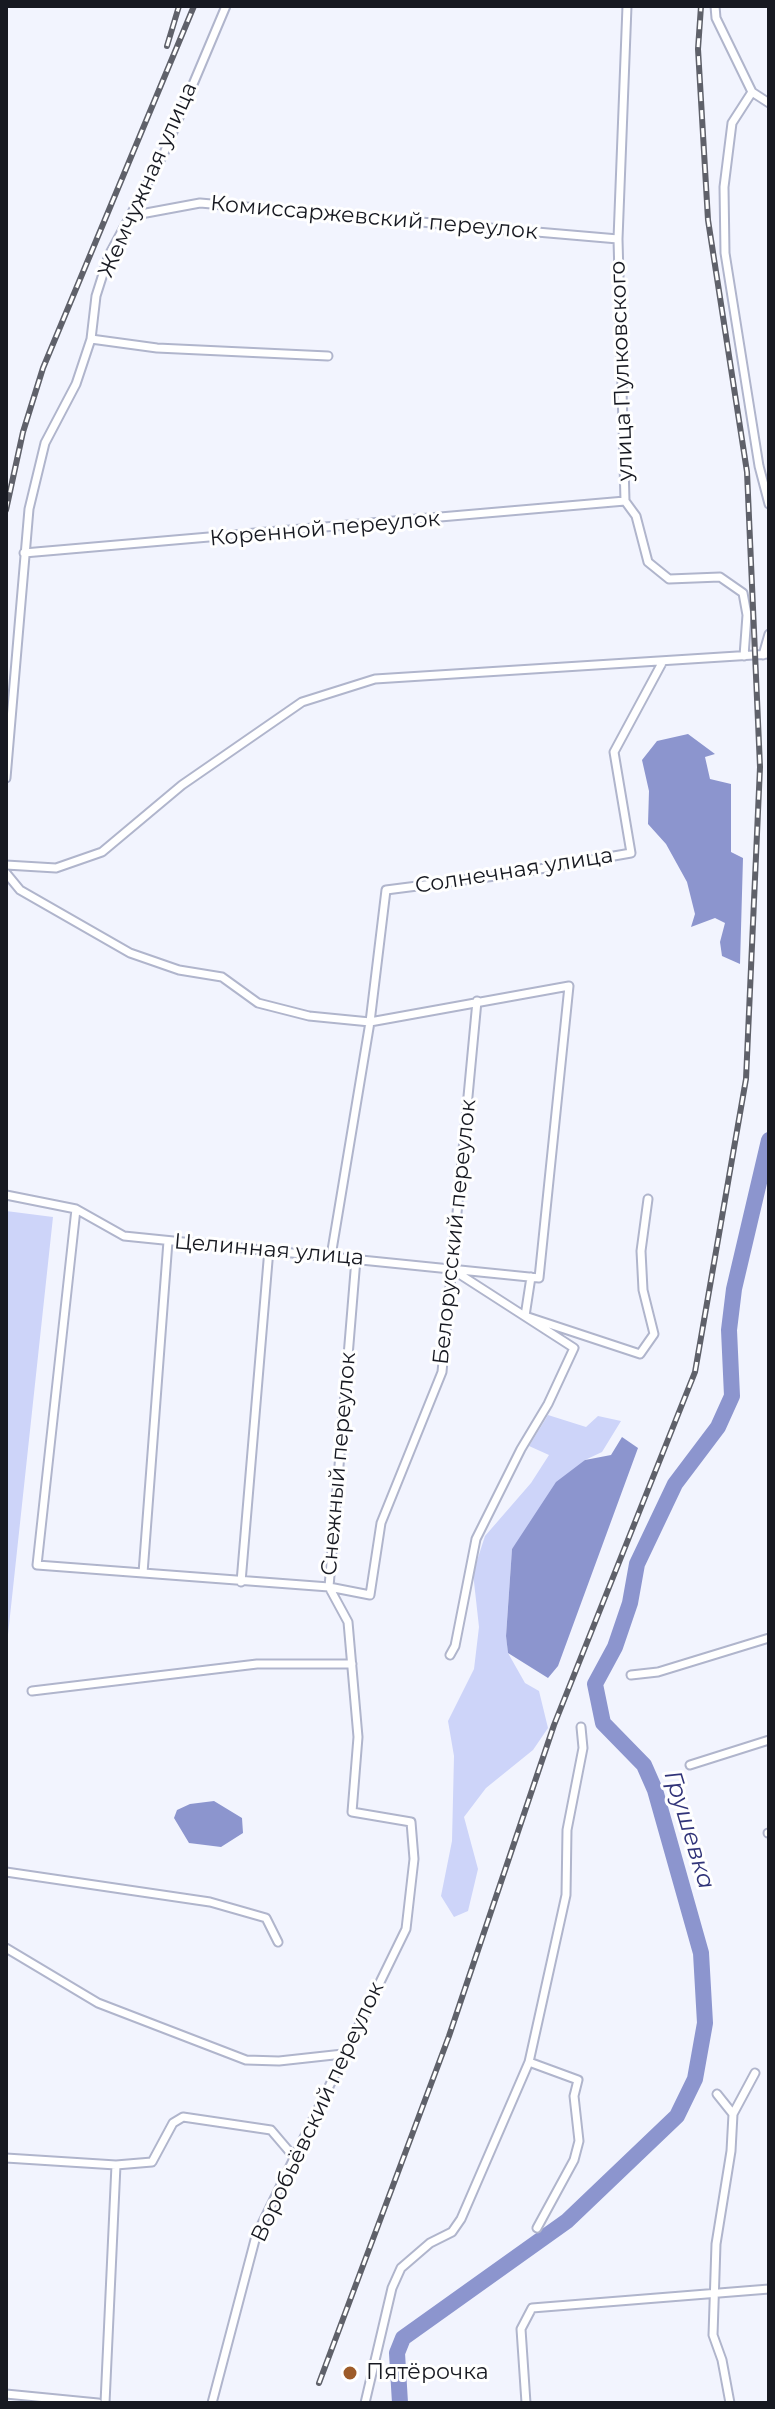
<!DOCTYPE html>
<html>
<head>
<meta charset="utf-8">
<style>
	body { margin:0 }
	#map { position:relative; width:775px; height:2409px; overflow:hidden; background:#f2f4fe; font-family:Montserrat,sans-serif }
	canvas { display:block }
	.frame { position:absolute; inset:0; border:8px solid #171921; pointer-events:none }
</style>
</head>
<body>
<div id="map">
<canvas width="775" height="2409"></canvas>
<div class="frame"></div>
</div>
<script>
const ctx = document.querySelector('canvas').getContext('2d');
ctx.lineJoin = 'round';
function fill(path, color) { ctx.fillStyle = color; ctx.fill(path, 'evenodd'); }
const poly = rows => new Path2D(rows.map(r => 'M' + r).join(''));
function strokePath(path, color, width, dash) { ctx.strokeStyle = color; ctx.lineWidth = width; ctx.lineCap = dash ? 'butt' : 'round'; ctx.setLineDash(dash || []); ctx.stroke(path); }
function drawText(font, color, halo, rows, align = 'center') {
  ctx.font = font + ' Montserrat,sans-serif'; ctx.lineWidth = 6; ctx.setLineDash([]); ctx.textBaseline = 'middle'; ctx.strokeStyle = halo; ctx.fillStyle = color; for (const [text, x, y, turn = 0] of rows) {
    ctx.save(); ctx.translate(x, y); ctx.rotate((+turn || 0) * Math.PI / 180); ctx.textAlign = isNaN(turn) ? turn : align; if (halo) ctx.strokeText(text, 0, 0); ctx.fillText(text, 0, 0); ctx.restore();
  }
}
const green = poly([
	[6,1211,53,1217,6,1653],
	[548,1415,586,1427,598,1416,621,1421,602,1452,585,1460,512,1549,506,1635,508,1653,525,1683,539,1691,548,1728,533,1750,486,1788,464,1817,478,1869,468,1911,454,1917,441,1896,452,1841,454,1756,448,1721,474,1669,479,1627,473,1573,485,1536,531,1483,549,1455,529,1446]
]);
const water = poly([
	[688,734,715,754,705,757,710,779,731,784,731,852,743,858,740,964,722,956,720,942,725,923,715,918,691,927,695,914,687,882,666,844,648,824,649,791,642,760,657,741],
	[622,1437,638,1448,558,1666,548,1678,508,1653,506,1636,512,1549,556,1482,585,1460,611,1455],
	[214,1801,242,1818,243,1833,221,1847,189,1843,174,1818,177,1810,190,1804]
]);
const river = poly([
	[400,2403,397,2353,403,2338,567,2221,677,2116,695,2079,705,2023,701,1953,655,1790,644,1765,603,1723,595,1684,615,1647,630,1603,637,1564,675,1484,718,1427,732,1396,729,1330,734,1289,769,1140]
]);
const street = poly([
	[627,6,618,239,625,501,636,516,648,562,669,579,720,577,743,593,747,615,744,656],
	[715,6,716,18,752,92,732,123,724,187,725,253,759,466,769,504],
	[752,92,769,103],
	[130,216,200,203,618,239],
	[91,339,157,348,328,356],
	[24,553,625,501],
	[763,655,769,634],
	[6,778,29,509,45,443,76,384,91,339,96,296,109,255,164,153,226,6],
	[6,865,56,868,102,852,182,785,302,702,375,679,769,654],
	[6,873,20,890,130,953,179,970,222,977,258,1003,309,1016,370,1022,569,986,539,1278,124,1236,76,1209,6,1195],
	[76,1209,37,1565,329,1587,370,1595,381,1523,442,1372,477,1001],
	[331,1256,370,1022,386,890,511,874,631,853,614,752,662,663],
	[531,1277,525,1316,640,1354,654,1334,643,1290,641,1251,648,1199],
	[143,1573,168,1241],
	[241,1582,269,1249],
	[450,1655,455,1646,476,1539,521,1449,548,1404,574,1348,453,1270],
	[631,1675,658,1672,769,1638],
	[32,1691,257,1664,352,1664],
	[690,1765,769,1740],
	[768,1833,769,1833],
	[6,1872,210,1902,266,1918,278,1942],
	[6,1948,98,2003,246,2060,279,2061,343,2054],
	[529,2062,578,2080,574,2096,579,2141,574,2160,537,2228],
	[717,2094,733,2114,731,2151,716,2244,713,2335,722,2360,730,2403],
	[733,2114,755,2073],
	[6,2158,116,2165,152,2162,173,2123,183,2117,271,2130,294,2157],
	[6,2394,98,2403],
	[105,2403,116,2165],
	[212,2403,256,2236,406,1929,414,1859,411,1822,352,1812,358,1737,348,1622,329,1587,356,1259],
	[365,2403,392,2288,401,2268,430,2243,452,2232,461,2219,529,2062,566,1895,567,1830,583,1748,581,1727],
	[526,2403,521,2329,532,2308,769,2289]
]);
const rail = poly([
	[167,46,179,6],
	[6,510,23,432,43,368,194,6],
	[319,2383,449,2036,554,1725,695,1372,746,1079,760,767,747,472,708,220,698,49,701,6]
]);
const markers = [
	[350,2373,8,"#9d5b29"]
];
const streetNames = [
	["Жемчужная улица",148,180,-66],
	["Комиссаржевский переулок",374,218,5],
	["улица Пулковского",622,371,-92],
	["Коренной переулок",325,529,-5],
	["Солнечная улица",514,871,-9],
	["Белорусский переулок",455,1232,-84],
	["Целинная улица",269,1250,5],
	["Снежный переулок",339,1464,-85],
	["Воробьёвский переулок",318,2112,-65]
];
const poiNames = [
	["Пятёрочка",366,2373]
];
const waterNames = [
	["Грушевка",689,1830,73]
];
fill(green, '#cdd4f9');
fill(water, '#8c95ce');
strokePath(river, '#8c95ce', 16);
strokePath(street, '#b0b5cc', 11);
strokePath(street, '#fff', 7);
strokePath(rail, '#5f616a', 6);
strokePath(rail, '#fff', 3, [9]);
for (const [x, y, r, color] of markers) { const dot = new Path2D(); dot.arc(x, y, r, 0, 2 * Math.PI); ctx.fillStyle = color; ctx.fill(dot); strokePath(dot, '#fff', 3); }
drawText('22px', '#171921', '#fff', streetNames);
drawText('22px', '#171921', '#fff', poiNames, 'left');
drawText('italic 24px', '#313479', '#fff', waterNames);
</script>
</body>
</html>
